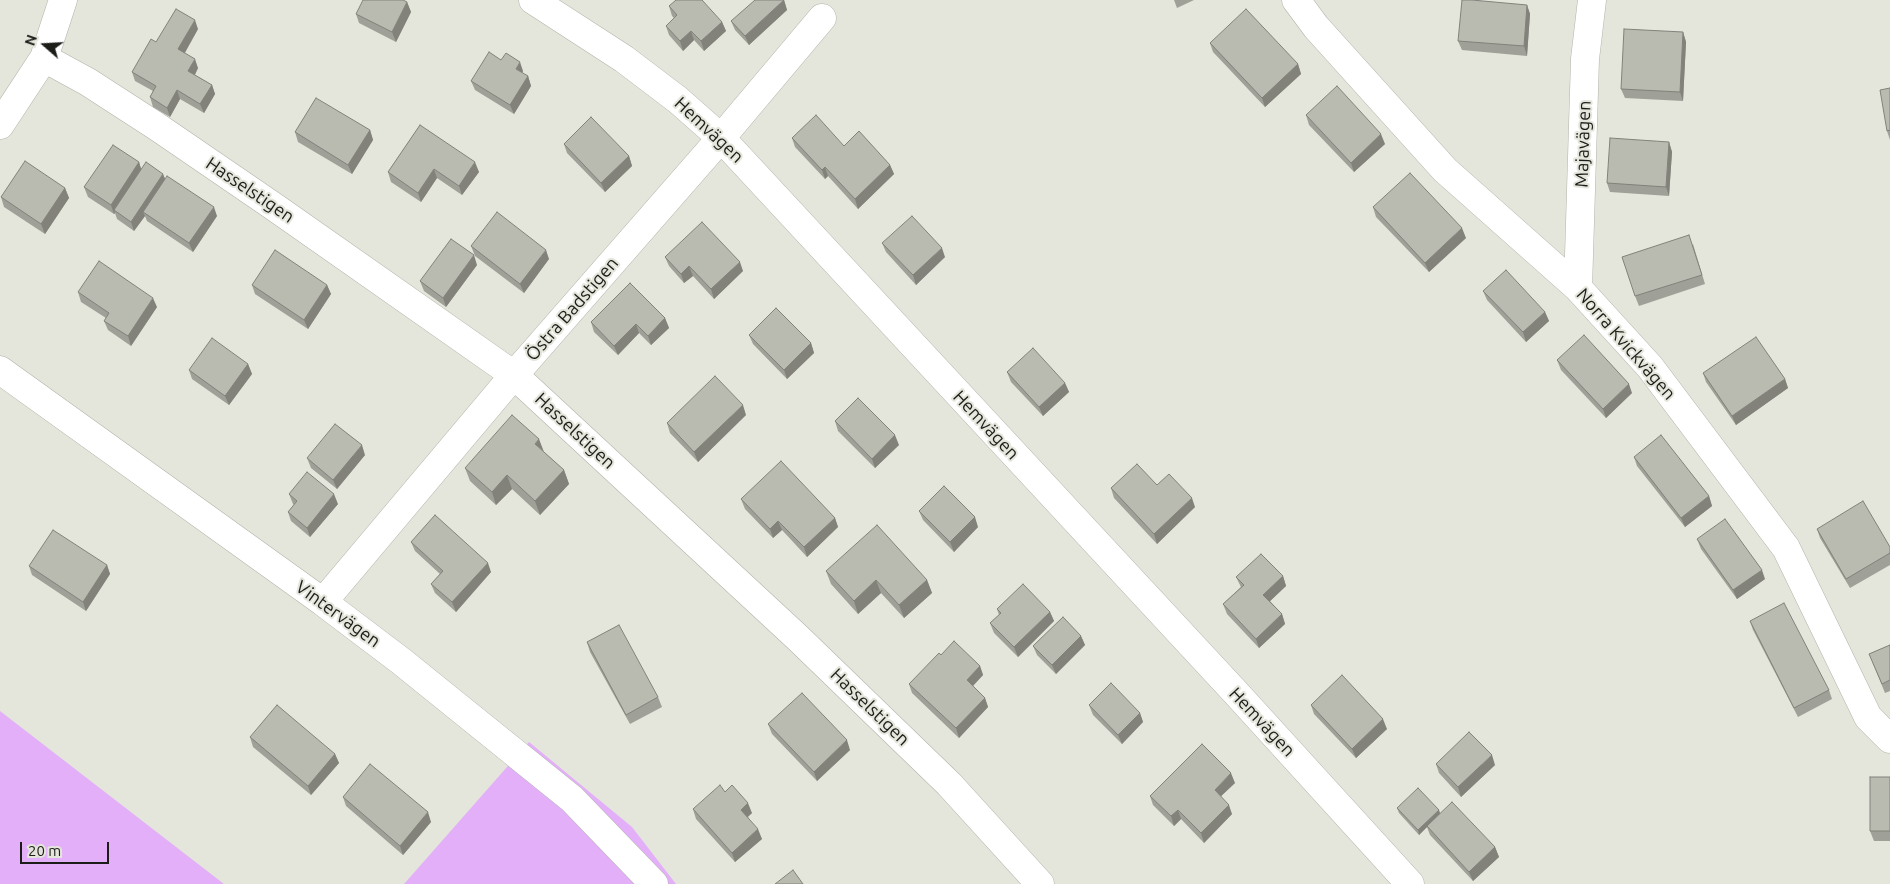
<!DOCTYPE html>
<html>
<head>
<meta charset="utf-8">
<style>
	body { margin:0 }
	#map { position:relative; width:1890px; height:884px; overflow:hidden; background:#e4e6db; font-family:Ubuntu,sans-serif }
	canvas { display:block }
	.north { position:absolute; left:20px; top:20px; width:50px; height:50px; -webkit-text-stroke:4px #e4e6db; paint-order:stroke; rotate:289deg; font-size:14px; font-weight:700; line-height:20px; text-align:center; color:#1c1d19 }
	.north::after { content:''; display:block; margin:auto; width:18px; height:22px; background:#1c1d19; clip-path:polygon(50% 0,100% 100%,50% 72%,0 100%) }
	.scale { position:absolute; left:20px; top:842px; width:89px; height:22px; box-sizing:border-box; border:2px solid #1c1d19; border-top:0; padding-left:6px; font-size:15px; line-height:18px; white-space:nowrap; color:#1c1d19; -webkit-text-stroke:4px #e4e6db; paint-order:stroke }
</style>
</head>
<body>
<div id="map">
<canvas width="1890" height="884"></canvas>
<div class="north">N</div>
<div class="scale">20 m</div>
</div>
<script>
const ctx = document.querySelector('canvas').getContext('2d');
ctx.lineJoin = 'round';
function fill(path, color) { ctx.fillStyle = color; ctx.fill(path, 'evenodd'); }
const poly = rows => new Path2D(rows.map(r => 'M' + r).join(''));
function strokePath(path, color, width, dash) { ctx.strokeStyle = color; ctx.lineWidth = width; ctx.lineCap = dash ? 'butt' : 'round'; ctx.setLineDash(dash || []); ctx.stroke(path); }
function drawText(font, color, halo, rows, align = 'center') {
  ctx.font = font + ' Ubuntu,sans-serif'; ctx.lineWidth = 4; ctx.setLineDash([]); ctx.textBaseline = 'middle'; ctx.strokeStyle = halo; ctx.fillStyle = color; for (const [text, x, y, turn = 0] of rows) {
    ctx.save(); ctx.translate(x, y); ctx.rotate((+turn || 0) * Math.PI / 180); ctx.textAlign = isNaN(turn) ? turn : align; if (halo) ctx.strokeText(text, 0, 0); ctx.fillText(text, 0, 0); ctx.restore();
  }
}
const green = poly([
	[0,711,224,884,0,884],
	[529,742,632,827,676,884,404,884]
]);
const minor = poly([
	[533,0,624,59,678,100,721,138,1237,694,1410,884],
	[1296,0,1316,27,1445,170,1578,288,1650,367,1786,548,1868,717,1890,739],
	[44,58,88,82,156,126,273,206,514,375,798,638,949,784,1040,884],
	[0,125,44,58,63,0],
	[1578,288,1585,59,1592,0],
	[0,370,323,602,401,661,572,799,654,884],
	[323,602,514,375,721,138,822,18]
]);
const wall = poly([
	[784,0,787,10,749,45,735,30,731,21],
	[1174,0,1194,0,1177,8],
	[407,2,411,12,396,42,359,23,356,14],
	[1527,5,1530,14,1527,56,1462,50,1458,41],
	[669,6,722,22,726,31,704,51,694,40,683,51,669,35,666,26,674,18,672,16],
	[198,29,185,53,198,68,195,75,212,85,215,94,204,113,180,99,170,117,153,107,150,97,153,91,135,81,132,72,156,42],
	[1683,32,1686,42,1683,101,1625,98,1621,89],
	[1210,43,1298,64,1301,74,1265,107,1213,52],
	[501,60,523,71,522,73,528,76,531,86,514,114,475,90,471,81],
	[1890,88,1890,140,1887,131],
	[1306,115,1385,144,1354,172,1309,125],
	[420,125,479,172,462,195,437,178,421,202,391,182,388,172],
	[370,130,373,140,352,174,298,142,295,132],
	[792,138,844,146,890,165,894,174,858,209,828,176,825,179,795,147],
	[1669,142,1672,152,1669,196,1610,192,1607,183],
	[564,144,629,156,632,166,605,192,567,153],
	[139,162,141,169,163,174,165,179,217,216,193,252,147,221,145,216,134,231,117,219,115,213,114,214,88,197,84,187],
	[65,188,69,198,45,234,4,207,1,197],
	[1373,207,1466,238,1429,272,1376,217],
	[882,243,945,257,916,285,886,252],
	[1693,244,1705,284,1639,306,1635,296],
	[471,246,549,259,524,293,475,256],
	[665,257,743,271,714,299,693,276,684,283,669,266],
	[477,265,446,307,424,291,420,281],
	[252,285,327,285,331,294,308,329,255,294],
	[1483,291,1545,312,1549,321,1526,342,1487,300],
	[78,292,157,307,131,346,108,330,104,321,106,318,81,302],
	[665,318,669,328,651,345,639,333,618,355,594,332,591,322],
	[749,335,811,343,814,353,787,379,753,344],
	[1557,360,1632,393,1606,418,1561,370],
	[248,364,252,374,229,405,192,379,189,370],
	[1007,372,1065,383,1069,392,1043,416,1011,382],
	[1703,373,1785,379,1788,388,1736,425,1706,382],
	[746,415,698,462,670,433,667,423],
	[835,421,899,445,875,468,838,431],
	[544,452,564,470,569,484,540,515,512,489,496,505,470,481,465,468],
	[365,455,337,489,311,468,307,458],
	[1634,457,1709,496,1712,506,1685,527,1637,466],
	[1157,485,1195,507,1157,544,1114,498,1111,488],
	[289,494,338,504,310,537,291,521,288,512,294,505,293,504],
	[741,499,835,518,838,527,807,557,782,530,773,538,745,509],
	[919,511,978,527,954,552,923,520],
	[1817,529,1890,547,1890,565,1850,588,1820,538],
	[1697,539,1765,579,1737,599,1701,549],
	[411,542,491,572,456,612,435,593,431,584,440,574,415,551],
	[107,565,110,574,86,611,32,575,29,566],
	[826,571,927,580,932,593,904,618,881,593,858,614,831,584],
	[1283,576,1286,586,1270,601,1282,614,1285,624,1259,648,1227,614,1223,604,1241,587,1236,577],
	[997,609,1050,612,1054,621,1018,657,994,633,990,623,999,615],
	[1750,621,1829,690,1832,699,1798,717,1753,630],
	[1081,636,1085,645,1056,674,1037,655,1033,646],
	[587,642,658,697,662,707,630,724,590,652],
	[1890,645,1890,691,1885,693,1869,654],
	[941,655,980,666,983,675,973,686,985,698,988,707,959,738,912,693,909,684],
	[1089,705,1140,713,1143,722,1122,744,1093,715],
	[1311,705,1387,729,1356,758,1314,714],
	[768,724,850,750,817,781,772,734],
	[250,737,335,754,339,763,311,795,253,747],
	[1436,764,1495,765,1461,797,1439,773],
	[1890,777,1890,841,1874,841,1870,831],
	[1235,783,1221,796,1232,814,1204,843,1181,819,1174,826,1153,805,1150,796],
	[725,792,752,813,748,817,762,839,735,862,696,819,693,809],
	[343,797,431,822,403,855,346,806],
	[1397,808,1439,810,1440,813,1495,847,1499,857,1473,881,1430,835,1427,827,1419,835,1399,813]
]);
const shadedWall = poly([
	[784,0,787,10,749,45,745,36],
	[407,2,411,12,396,42,392,32],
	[1527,5,1530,14,1527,56,1524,46],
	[195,20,198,29,181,59,178,49],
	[722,22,726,31,704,51,701,41],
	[691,31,694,40,683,51,680,41],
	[1683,32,1686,42,1683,101,1680,92],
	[195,59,198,68,192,80,188,71],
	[520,62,523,71,519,78,516,69],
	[1298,64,1301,74,1265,107,1262,98],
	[528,76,531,86,514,114,510,105],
	[212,85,215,94,204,113,200,104],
	[177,90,180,99,170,117,167,108],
	[370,130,373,140,352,174,348,165],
	[1381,134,1385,144,1354,172,1351,163],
	[1669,142,1672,152,1669,196,1666,187],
	[629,156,632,166,605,192,601,183],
	[139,162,142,172,114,210,115,213,114,214,111,205],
	[475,162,479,172,462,195,459,186],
	[890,165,894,174,858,209,855,199],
	[825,167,828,176,825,179,822,170],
	[434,169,437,178,421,202,418,193],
	[163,174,167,184,143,212,145,216,134,231,131,222],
	[65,188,69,198,45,234,41,224],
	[214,207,217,216,193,252,189,243],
	[1462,228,1466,238,1429,272,1425,263],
	[942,248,945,257,916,285,913,275],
	[546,250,549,259,524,293,520,284],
	[474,255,477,265,446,307,443,298],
	[740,262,743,271,714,299,711,289],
	[689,266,693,276,684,283,681,274],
	[327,285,331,294,308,329,304,320],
	[153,298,157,307,131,346,128,336],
	[1545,312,1549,321,1526,342,1523,332],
	[665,318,669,328,651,345,648,336],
	[636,324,639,333,618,355,614,346],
	[811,343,814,353,787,379,784,370],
	[248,364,252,374,229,405,225,396],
	[1785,379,1788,388,1736,425,1732,416],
	[1065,383,1069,392,1043,416,1039,407],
	[1629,384,1632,393,1606,418,1603,409],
	[743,405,746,415,698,462,694,452],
	[895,435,899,445,875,468,872,459],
	[539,439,544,452,535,444],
	[362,445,365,455,337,489,333,480],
	[564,470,569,484,540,515,535,501],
	[507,475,512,489,496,505,492,492],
	[334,494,338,504,310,537,307,528],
	[1709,496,1712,506,1685,527,1681,518],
	[1192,498,1195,507,1157,544,1154,534],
	[975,517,978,527,954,552,950,542],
	[835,518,838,527,807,557,804,547],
	[778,521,782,530,773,538,770,529],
	[488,563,491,572,456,612,452,602],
	[107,565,110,574,86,611,83,602],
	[1762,570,1765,579,1737,599,1733,590],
	[1283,576,1286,586,1267,604,1263,595],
	[876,580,881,593,858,614,854,601],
	[927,580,932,593,904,618,899,605],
	[1050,612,1054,621,1018,657,1014,647],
	[1282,614,1285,624,1259,648,1256,639],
	[1081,636,1085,645,1056,674,1052,665],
	[980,666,983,675,970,689,967,680],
	[985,698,988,707,959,738,956,728],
	[1140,713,1143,722,1122,744,1118,735],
	[1383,719,1387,729,1356,758,1352,749],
	[847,740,850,750,817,781,814,772],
	[335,754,339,763,311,795,308,786],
	[1492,755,1495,765,1461,797,1458,787],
	[1231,773,1235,783,1218,799,1215,790],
	[748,803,752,813,745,819,741,810],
	[1229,805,1232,814,1204,843,1201,833],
	[1178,810,1181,819,1174,826,1171,816],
	[1439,810,1440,814,1419,835,1418,830],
	[428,812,431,822,403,855,400,846],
	[758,829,762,839,735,862,732,853],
	[1495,847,1499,857,1473,881,1469,872]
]);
const building = poly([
	[363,0,403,0,407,2,392,32,356,14,363,0],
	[676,0,702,0,722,22,701,41,691,31,680,41,666,26,677,15,669,6,676,0],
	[755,0,784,0,745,36,731,21,755,0],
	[1462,0,1472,0,1527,5,1524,46,1458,41,1462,0],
	[176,9,195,20,178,49,195,59,188,71,212,85,200,104,177,90,167,108,150,97,156,86,132,72,151,39,156,42,176,9],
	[1246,9,1298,64,1262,98,1210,43,1246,9],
	[1624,29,1683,32,1680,92,1621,89,1624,29],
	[489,52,501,60,506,53,520,62,516,69,528,76,510,105,471,81,489,52],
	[1337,86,1381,134,1351,163,1306,115,1337,86],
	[1890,88,1890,130,1887,131,1880,90,1890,88],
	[316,98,370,130,348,165,295,132,316,98],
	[816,115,844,146,859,131,890,165,855,199,825,167,822,170,792,138,816,115],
	[591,117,629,156,601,183,564,144,591,117],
	[420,125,475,162,459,186,434,169,418,193,388,172,420,125],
	[1610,138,1669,142,1666,187,1607,183,1610,138],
	[113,145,139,162,111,205,84,187,113,145],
	[25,161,65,188,41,224,1,197,25,161],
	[146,162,163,174,131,222,114,210,146,162],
	[1410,173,1462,228,1425,263,1373,207,1410,173],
	[167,176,214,207,189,243,143,212,167,176],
	[497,212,546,250,520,284,471,246,497,212],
	[912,216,942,248,913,275,882,243,912,216],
	[702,222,740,262,711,289,689,266,681,274,665,257,702,222],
	[1689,235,1702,275,1635,296,1622,257,1689,235],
	[451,239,474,255,443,298,420,281,451,239],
	[275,250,327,285,304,320,252,285,275,250],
	[99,261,153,298,128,336,104,321,109,313,78,292,99,261],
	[1506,270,1545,312,1523,332,1483,291,1506,270],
	[630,283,665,318,648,336,636,324,614,346,591,322,630,283],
	[776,308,811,343,784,370,749,335,776,308],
	[1584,335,1629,384,1603,409,1557,360,1584,335],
	[1756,337,1785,379,1732,416,1703,373,1756,337],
	[212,338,248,364,225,396,189,370,212,338],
	[1033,348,1065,383,1039,407,1007,372,1033,348],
	[715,376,743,405,694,452,667,423,715,376],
	[858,398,895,435,872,459,835,421,858,398],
	[512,415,539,439,535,444,564,470,535,501,507,475,492,492,465,468,512,415],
	[335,424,362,445,333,480,307,458,335,424],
	[1661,435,1709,496,1681,518,1634,457,1661,435],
	[781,461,835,518,804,547,778,521,770,529,741,499,781,461],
	[1137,464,1157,485,1169,474,1192,498,1154,534,1111,488,1137,464],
	[307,472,334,494,307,528,288,512,297,501,289,494,307,472],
	[944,486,975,517,950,542,919,511,944,486],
	[1863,501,1890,547,1890,553,1846,579,1817,529,1863,501],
	[435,515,488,563,452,602,431,584,443,571,411,542,435,515],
	[1725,519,1762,570,1733,590,1697,539,1725,519],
	[877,525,927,580,899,605,876,580,854,601,826,571,877,525],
	[53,530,107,565,83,602,29,566,53,530],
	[1261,554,1283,576,1263,595,1282,614,1256,639,1223,604,1244,585,1236,577,1261,554],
	[1023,584,1050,612,1014,647,990,623,1001,613,997,609,1023,584],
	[1784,603,1829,690,1794,708,1750,621,1784,603],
	[1063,617,1081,636,1052,665,1033,646,1063,617],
	[619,625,658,697,626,715,587,642,619,625],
	[954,641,980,666,967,680,985,698,956,728,909,684,939,653,941,655,954,641],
	[1890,645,1890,680,1882,684,1869,654,1890,645],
	[1342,675,1383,719,1352,749,1311,705,1342,675],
	[1111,683,1140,713,1118,735,1089,705,1111,683],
	[802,693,847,740,814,772,768,724,802,693],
	[277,705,335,754,308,786,250,737,277,705],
	[1469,732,1492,755,1458,787,1436,764,1469,732],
	[1202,744,1231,773,1215,790,1229,805,1201,833,1178,810,1171,816,1150,796,1202,744],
	[370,764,428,812,400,846,343,797,370,764],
	[1870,777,1890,777,1890,831,1870,831,1870,777],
	[720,785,725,792,732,785,748,803,741,810,758,829,732,853,693,809,720,785],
	[1418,788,1439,810,1418,830,1397,808,1418,788],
	[1452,802,1495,847,1469,872,1427,826,1452,802],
	[793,870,803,884,775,884,793,870]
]);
const streetNames = [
	["Hemvägen",709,130,43],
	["Majavägen",1583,144,-88],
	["Hasselstigen",250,190,34],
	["Östra Badstigen",572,309,-49],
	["Norra Kvickvägen",1626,344,49],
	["Hemvägen",986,425,47],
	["Hasselstigen",575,431,43],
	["Vintervägen",338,614,36],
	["Hasselstigen",870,707,44],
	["Hemvägen",1262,722,47]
];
fill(green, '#e3aff9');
strokePath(minor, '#b2b3a9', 29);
strokePath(minor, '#fff', 28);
fill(wall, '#9fa097');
fill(shadedWall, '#82827b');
fill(building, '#b9bab0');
strokePath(building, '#82827b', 1);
drawText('18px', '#1c1d19', '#e4e6db', streetNames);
</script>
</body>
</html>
